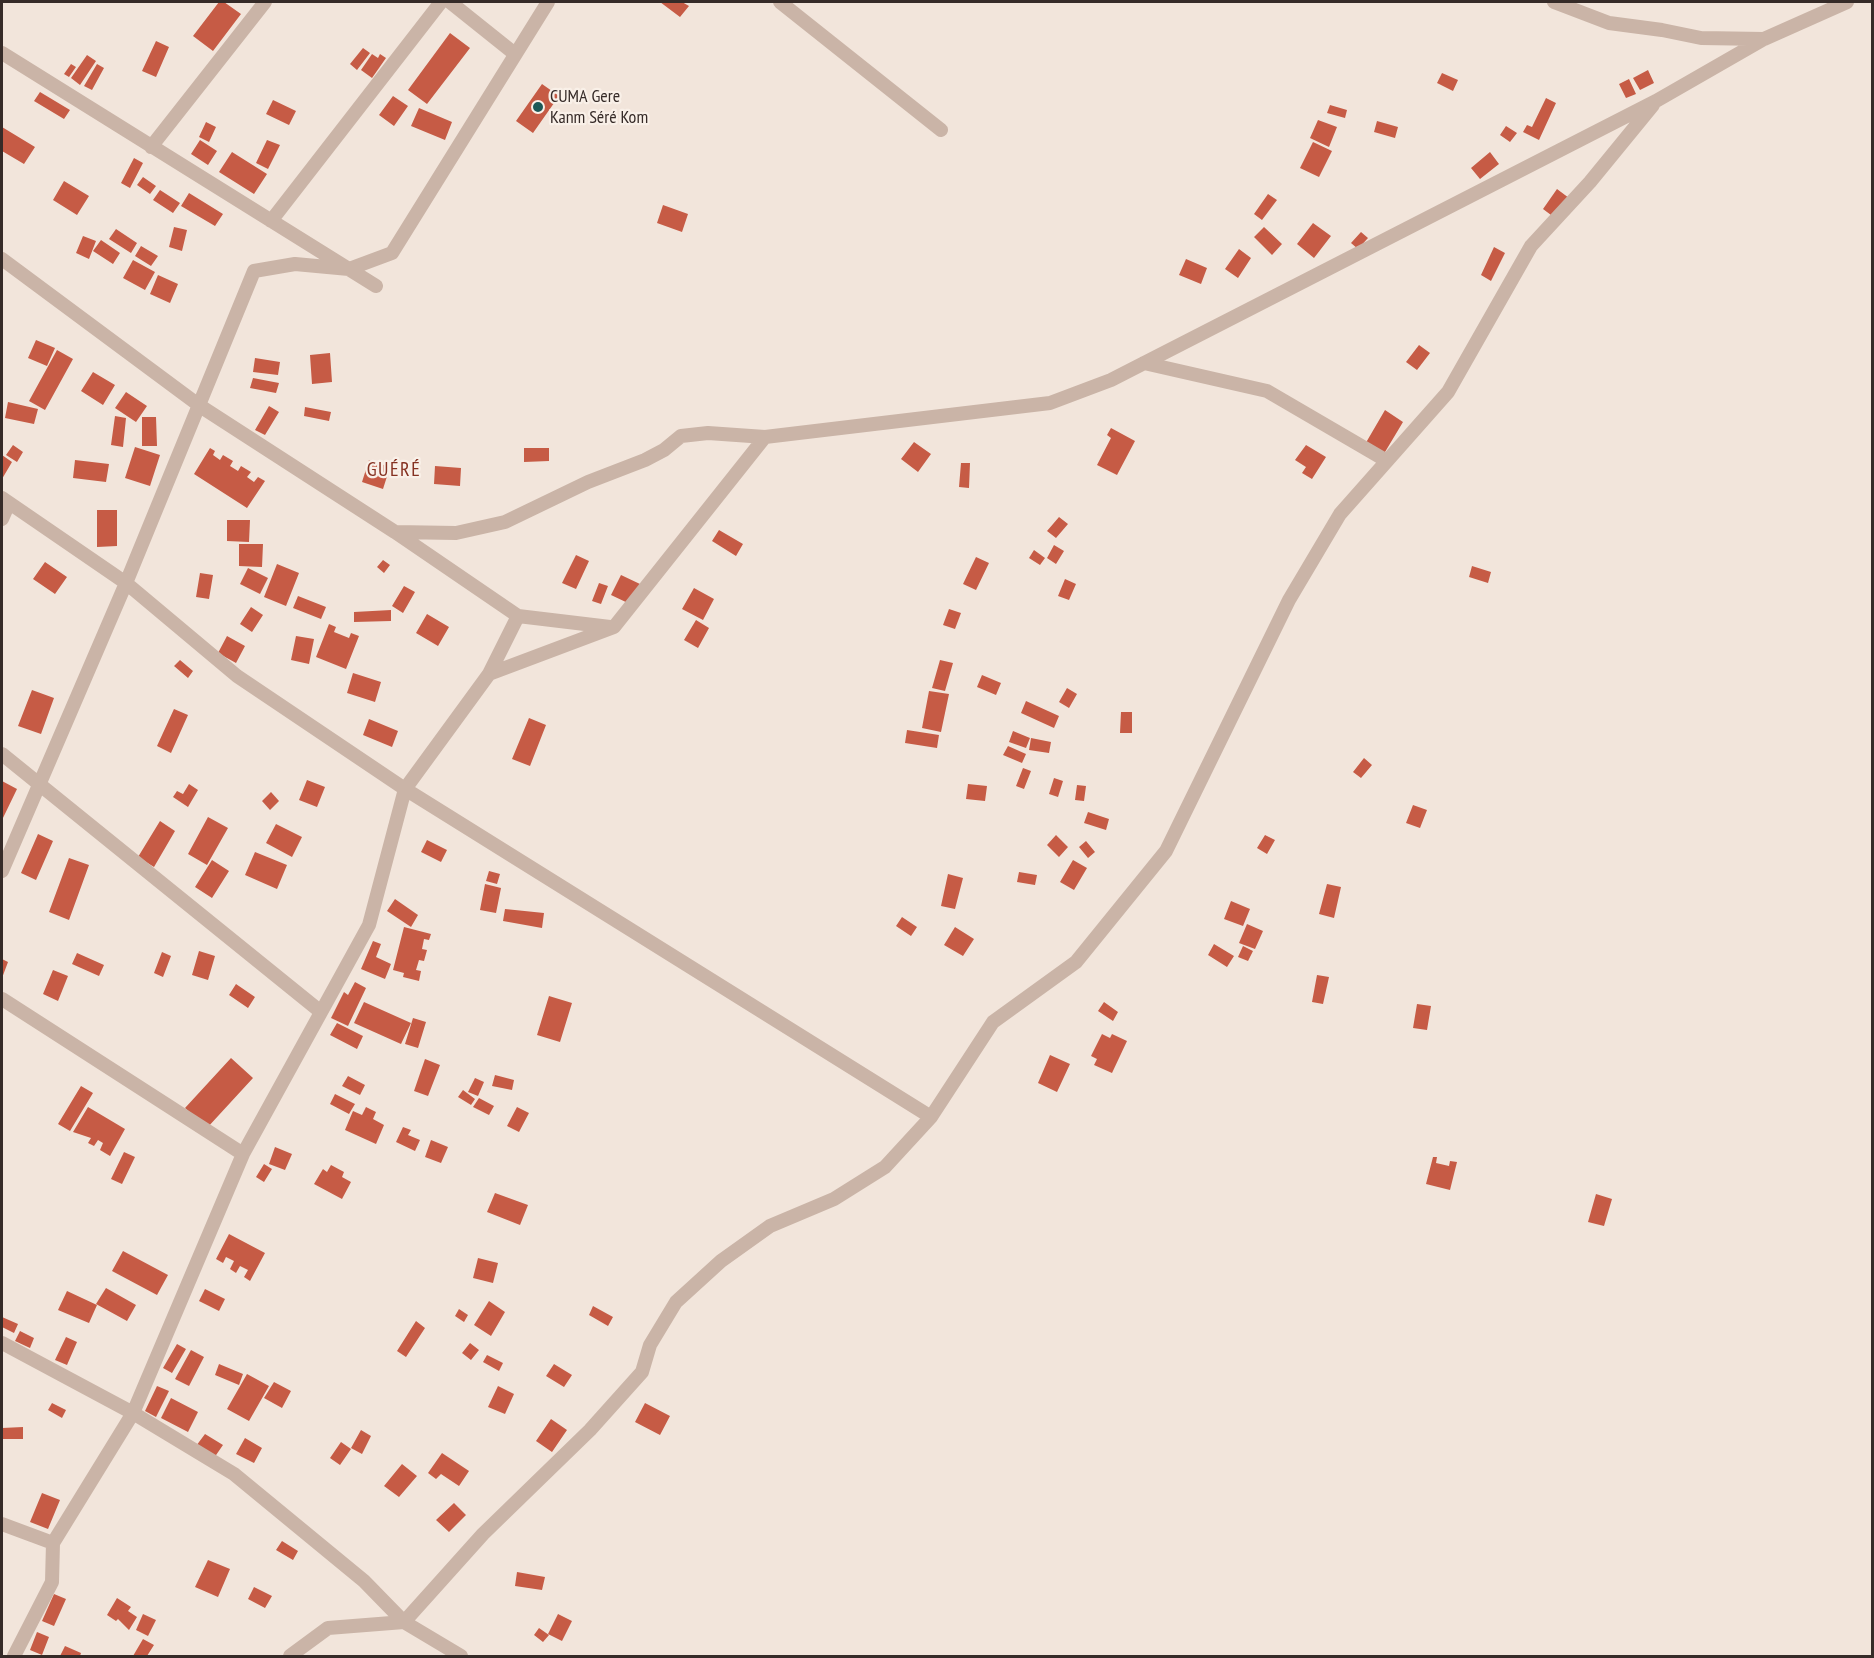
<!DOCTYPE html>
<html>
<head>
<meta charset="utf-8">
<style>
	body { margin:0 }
	#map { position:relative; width:1874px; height:1658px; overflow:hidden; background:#f2e5db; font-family:"PT Sans Narrow",sans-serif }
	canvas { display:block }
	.frame { position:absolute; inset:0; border:3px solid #362b28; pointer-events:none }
</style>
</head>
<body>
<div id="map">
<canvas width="1874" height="1658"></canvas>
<div class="frame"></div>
</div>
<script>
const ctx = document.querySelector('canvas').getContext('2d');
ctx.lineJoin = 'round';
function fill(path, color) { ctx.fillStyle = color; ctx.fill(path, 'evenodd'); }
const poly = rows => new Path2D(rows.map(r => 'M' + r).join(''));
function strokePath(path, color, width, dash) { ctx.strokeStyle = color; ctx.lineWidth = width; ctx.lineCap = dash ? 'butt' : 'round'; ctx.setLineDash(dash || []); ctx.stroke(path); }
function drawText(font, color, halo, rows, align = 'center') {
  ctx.font = font + ' "PT Sans Narrow",sans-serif'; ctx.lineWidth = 4.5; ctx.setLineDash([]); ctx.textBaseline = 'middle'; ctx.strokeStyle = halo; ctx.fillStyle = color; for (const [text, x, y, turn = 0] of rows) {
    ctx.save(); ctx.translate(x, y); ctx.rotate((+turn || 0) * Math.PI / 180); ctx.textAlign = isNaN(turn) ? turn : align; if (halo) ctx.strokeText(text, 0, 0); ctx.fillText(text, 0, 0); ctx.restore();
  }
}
const building = poly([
	[219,2,224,2,241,14,213,51,193,36],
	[660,2,682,2,689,6,680,17],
	[450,33,470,48,427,104,408,90],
	[156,41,169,47,156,77,142,71],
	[363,48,370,53,357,70,350,64],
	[372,54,378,58,380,54,386,58,372,78,361,70],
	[87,55,96,61,80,85,71,78],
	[71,64,76,67,69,77,64,74],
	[97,64,104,68,92,90,84,86],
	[1648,70,1654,83,1640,90,1633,78],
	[1442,73,1458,80,1453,91,1437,83],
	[1629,79,1636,94,1626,98,1619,84],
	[542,84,559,96,533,133,516,121],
	[40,92,70,110,64,119,34,101],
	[393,96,408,106,394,126,379,115],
	[1546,98,1556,103,1539,140,1523,132,1527,125,1532,127],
	[273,100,296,111,289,125,266,114],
	[1330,105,1347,110,1345,118,1327,113],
	[419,108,452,122,445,140,411,126],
	[1318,120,1337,127,1329,147,1310,138],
	[1377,121,1398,127,1395,138,1374,132],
	[206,122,216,127,209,142,199,137],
	[1506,126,1517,133,1510,142,1500,135],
	[2,127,35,147,24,164,2,151],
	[200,140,217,151,208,165,191,154],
	[267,140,280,145,268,169,256,163],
	[1313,142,1332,151,1319,177,1300,168],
	[232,152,267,174,254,194,219,172],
	[1490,152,1499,164,1480,179,1471,168],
	[134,158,143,163,130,188,121,183],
	[143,177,156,186,150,194,137,185],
	[64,181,89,196,77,215,53,200],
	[1557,189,1569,198,1555,218,1543,209],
	[160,190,180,203,173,213,153,200],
	[189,193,223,214,215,226,181,206],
	[1268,194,1277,200,1262,220,1254,214],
	[663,205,688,214,682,232,657,223],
	[1313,223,1331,236,1314,258,1297,244],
	[174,227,187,230,182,251,169,247],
	[1264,227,1282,244,1272,255,1254,237],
	[116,229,137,243,131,253,109,239],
	[1361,232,1368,238,1358,249,1351,243],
	[83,236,96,241,89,259,76,253],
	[101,240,120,253,113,264,93,251],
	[141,246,158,256,151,266,135,256],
	[1494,247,1505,253,1491,281,1481,275],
	[1239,249,1251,258,1238,278,1225,269],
	[1186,259,1207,268,1201,284,1179,275],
	[133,260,155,272,145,290,123,278],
	[158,275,178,284,170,303,150,294],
	[36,340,55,348,47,366,28,358],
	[1419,345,1430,353,1417,370,1406,362],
	[57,350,73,359,45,410,29,401],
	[330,353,332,382,312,384,310,355],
	[255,358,280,362,278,375,253,372],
	[93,372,115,385,103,405,81,391],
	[253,378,279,383,276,393,250,388],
	[126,392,147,406,136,422,115,408],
	[8,402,38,409,34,424,5,418],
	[269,406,279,412,265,435,255,430],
	[305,407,331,412,329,421,304,416],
	[1385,410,1403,422,1382,457,1364,446],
	[115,416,126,418,123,447,111,445],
	[142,417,156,417,157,446,142,446],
	[1111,428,1135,441,1117,475,1097,465,1111,438,1107,435],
	[914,442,931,454,918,472,901,459],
	[13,445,23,452,17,462,6,455],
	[1306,445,1326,457,1312,479,1302,473,1306,467,1295,460],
	[135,447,160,455,150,486,125,478],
	[210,448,215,451,213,455,220,460,223,455,233,461,230,466,238,471,241,466,251,472,247,477,254,482,258,477,265,481,247,508,194,474],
	[524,448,549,448,549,461,524,462],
	[2,455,12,462,2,479],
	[75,460,109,464,106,482,73,478],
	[369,460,390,467,383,489,362,482],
	[961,463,970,463,969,488,959,487],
	[435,466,461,468,460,486,434,484],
	[97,510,117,510,117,546,97,547],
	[1059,517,1068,524,1056,538,1047,531],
	[227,520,250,520,249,542,227,541],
	[719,530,743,544,736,556,712,541],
	[239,544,263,544,262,567,239,566],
	[1054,545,1064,551,1056,564,1047,558],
	[1034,550,1045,558,1040,565,1029,558],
	[576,555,589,561,576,589,562,583],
	[976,557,989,563,976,590,963,584],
	[383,560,390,565,384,573,377,567],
	[45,562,67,577,55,594,33,579],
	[277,564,299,573,286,606,264,597],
	[1472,566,1491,572,1488,583,1469,577],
	[248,568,268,578,260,594,240,584],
	[200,573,213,575,209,599,196,597],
	[621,575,640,584,630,604,611,595],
	[1065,579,1076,584,1069,600,1058,596],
	[599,583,608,586,601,604,592,601],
	[404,586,415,592,403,613,392,606],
	[694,588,714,599,703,620,682,609],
	[298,596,326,607,321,619,293,608],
	[251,607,263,615,252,632,240,624],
	[949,609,961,613,955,629,943,625],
	[391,610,391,621,354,622,354,612],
	[427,614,449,627,438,646,416,633],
	[696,620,709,628,698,648,684,640],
	[329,624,336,627,334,632,349,638,351,633,359,636,346,669,316,657],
	[227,636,245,646,236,663,218,653],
	[296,636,314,639,309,664,291,660],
	[180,660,193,671,188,678,174,666],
	[940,660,953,663,945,691,932,688],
	[353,673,381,682,375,702,347,693],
	[982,675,1001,683,996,695,977,687],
	[1067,688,1077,694,1069,708,1059,702],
	[32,690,54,698,41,734,18,726],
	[929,691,949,694,941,732,922,728],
	[1026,701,1059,716,1054,728,1021,713],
	[174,709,188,715,171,753,157,746],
	[1121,712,1132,712,1132,733,1120,733],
	[529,718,546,725,530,766,512,759],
	[369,719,398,731,392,747,363,735],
	[907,730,939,735,937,748,905,743],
	[1013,731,1030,738,1026,748,1009,742],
	[1031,738,1051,742,1049,753,1029,750],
	[1008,746,1026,754,1022,763,1003,755],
	[1364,758,1372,765,1361,778,1353,772],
	[1023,768,1031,771,1024,789,1016,786],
	[1054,778,1063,781,1058,797,1049,794],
	[307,780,325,787,317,807,299,800],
	[2,781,17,789,2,820],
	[189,784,198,790,188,807,173,797,177,791,183,794],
	[968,784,987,786,985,801,966,799],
	[1077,785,1086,786,1084,801,1075,800],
	[271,792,279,801,270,810,262,801],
	[1413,805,1427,810,1420,828,1406,823],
	[1088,812,1109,819,1106,830,1084,823],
	[208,817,228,828,207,865,188,854],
	[160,821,175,831,154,867,138,857],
	[276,824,302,837,292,857,266,843],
	[38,834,53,841,36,880,21,873],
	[1056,835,1068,847,1059,857,1047,845],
	[1265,835,1275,840,1267,854,1257,848],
	[427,840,447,850,441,862,421,852],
	[1086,841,1095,852,1088,858,1079,847],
	[255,852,287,865,277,889,245,875],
	[69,858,89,865,69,920,49,912],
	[212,860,229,871,212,898,195,887],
	[1073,860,1087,868,1074,890,1060,882],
	[489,871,500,874,497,884,486,881],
	[1019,872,1037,875,1035,885,1017,882],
	[948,874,963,878,955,909,941,906],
	[485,884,501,888,496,913,480,910],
	[1327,884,1341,887,1334,918,1319,914],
	[395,899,418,915,411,927,387,911],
	[1231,901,1250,909,1243,926,1224,919],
	[505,909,544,913,542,928,503,921],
	[902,917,917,927,911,936,896,926],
	[1247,924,1263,931,1255,949,1239,943],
	[404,927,431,934,429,940,424,939,422,949,427,950,424,961,419,960,416,970,421,971,419,981,403,977,404,973,393,970],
	[955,927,974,939,963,956,944,945],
	[373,941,381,944,376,957,391,964,385,979,361,969],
	[1214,944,1234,956,1227,967,1208,955],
	[1243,946,1253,951,1248,961,1238,957],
	[199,951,215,956,208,980,192,975],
	[162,952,171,956,163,977,154,973],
	[77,953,104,965,99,976,72,964],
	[2,959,8,962,2,978],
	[53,970,68,976,58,1001,43,994],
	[1317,975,1329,977,1323,1004,1312,1002],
	[355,982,366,988,348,1026,331,1018,344,992,348,995],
	[236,984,255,997,248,1008,229,995],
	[549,996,572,1003,560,1042,537,1035],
	[364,1002,411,1023,401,1044,354,1023],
	[1104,1002,1118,1012,1113,1021,1098,1011],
	[1417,1004,1431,1006,1427,1030,1413,1028],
	[413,1018,426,1022,418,1048,405,1044],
	[337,1023,363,1036,357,1049,330,1035],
	[1102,1034,1110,1038,1112,1034,1127,1041,1112,1073,1094,1065,1097,1059,1091,1056],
	[1050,1055,1070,1064,1057,1092,1038,1083],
	[231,1058,253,1078,207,1128,185,1108],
	[425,1059,440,1065,428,1096,414,1091],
	[495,1075,514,1080,512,1090,492,1086],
	[348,1076,365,1085,360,1095,342,1086],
	[475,1078,484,1082,478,1096,468,1092],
	[81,1086,93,1093,70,1131,58,1124],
	[463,1090,475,1099,471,1105,458,1097],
	[335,1094,355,1104,349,1114,330,1104],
	[479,1098,494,1106,489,1115,473,1107],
	[88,1107,125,1129,110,1156,100,1150,103,1143,98,1140,94,1146,88,1143,91,1138,73,1132],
	[366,1107,376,1112,373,1119,384,1125,376,1144,345,1130,353,1111,362,1115],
	[517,1107,529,1113,519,1132,507,1126],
	[403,1127,411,1130,408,1135,420,1140,415,1151,396,1142],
	[431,1140,448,1147,441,1163,425,1157],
	[275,1147,292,1154,285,1170,269,1164],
	[124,1152,135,1157,122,1184,111,1179],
	[1433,1157,1437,1157,1436,1163,1449,1166,1450,1161,1457,1162,1450,1190,1426,1184],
	[264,1164,272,1169,264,1182,256,1177],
	[331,1165,344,1172,342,1177,351,1182,342,1199,314,1184,323,1169,327,1172],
	[495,1193,528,1205,520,1225,487,1212],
	[1596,1194,1612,1199,1604,1226,1588,1222],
	[229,1234,265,1253,250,1281,244,1277,248,1270,240,1266,236,1273,230,1269,234,1261,226,1257,223,1263,216,1259],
	[123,1251,168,1275,157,1295,112,1271],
	[478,1258,498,1263,493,1283,473,1278],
	[106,1288,136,1305,127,1321,96,1304],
	[205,1289,225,1299,219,1311,199,1301],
	[67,1291,97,1305,89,1323,58,1310],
	[489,1301,505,1312,491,1336,474,1325],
	[593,1306,613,1317,608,1326,589,1315],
	[459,1309,468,1315,464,1322,455,1316],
	[2,1317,18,1324,14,1333,2,1327],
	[416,1321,425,1328,406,1357,397,1351],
	[20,1331,34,1338,30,1348,15,1341],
	[66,1337,77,1342,67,1365,55,1360],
	[470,1343,479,1350,471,1360,462,1353],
	[177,1344,186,1349,172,1373,163,1368],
	[191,1350,204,1357,189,1386,175,1379],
	[487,1355,503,1363,499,1371,483,1362],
	[219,1364,243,1374,239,1385,215,1375],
	[554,1364,572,1375,564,1387,546,1376],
	[247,1374,269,1386,249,1421,227,1409],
	[274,1382,291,1391,282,1408,264,1398],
	[157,1386,169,1391,156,1417,145,1411],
	[498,1386,514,1394,505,1414,488,1407],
	[171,1398,198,1412,188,1432,161,1418],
	[52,1403,66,1410,62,1418,48,1410],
	[645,1403,670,1416,660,1435,635,1422],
	[551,1419,567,1430,552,1452,536,1441],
	[23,1427,23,1439,2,1439,2,1428],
	[361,1430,371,1436,362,1454,351,1448],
	[205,1434,223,1445,214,1458,196,1446],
	[245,1438,262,1448,254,1463,236,1454],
	[341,1442,351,1449,340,1465,330,1458],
	[442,1453,469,1471,459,1486,441,1474,436,1479,428,1473],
	[402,1464,417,1476,399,1497,384,1486],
	[42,1493,60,1500,48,1529,30,1522],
	[454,1503,466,1515,449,1532,436,1520],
	[282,1541,298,1551,293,1560,276,1550],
	[208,1560,230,1569,218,1597,195,1587],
	[517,1572,545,1577,542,1590,515,1586],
	[254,1587,272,1596,265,1608,248,1599],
	[54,1594,66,1599,54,1626,42,1621],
	[117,1598,131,1607,128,1611,137,1617,129,1630,118,1619,116,1621,107,1615],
	[143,1614,156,1620,148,1636,136,1630],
	[558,1614,572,1621,562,1641,548,1634],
	[539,1628,549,1635,543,1642,534,1635],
	[37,1632,49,1637,42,1655,30,1650],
	[143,1639,154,1645,147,1656,133,1656],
	[65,1646,81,1653,80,1656,60,1656]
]);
const street = poly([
	[450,2,515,54],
	[780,2,941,130],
	[1554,2,1609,23,1662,30,1701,38,1764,39],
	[2,53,376,286],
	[151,147,265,2],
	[271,221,441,2],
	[2,259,200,406,395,532,518,616,610,627],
	[1144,363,1267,391,1387,461],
	[2,498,126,583,237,676,405,789,931,1117],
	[2,519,9,503],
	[395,532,456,533,505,522,588,482,645,460,664,450,681,436,708,433,765,437],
	[489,674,518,616],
	[2,754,321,1012],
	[2,871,126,583,254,271,295,264,349,269,392,253,548,2],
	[2,999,243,1154],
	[2,1343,133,1413,234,1474,364,1581,404,1622,461,1656],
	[2,1524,53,1543],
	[14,1656,52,1582,53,1543,133,1413,243,1154,369,925,405,789,489,674,614,627,765,437,1050,403,1111,380,1656,101,1764,39,1847,2],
	[290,1656,328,1628,404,1622,483,1534,590,1430,642,1372,650,1345,676,1302,721,1261,770,1226,834,1199,885,1167,931,1117,993,1022,1076,962,1166,851,1289,600,1340,514,1448,392,1531,246,1590,182,1653,105]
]);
const markers = [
	[538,107,6,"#1d5857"]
];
const poiNames = [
	["CUMA Gere",550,97],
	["Kanm Séré Kom",550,118]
];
const neighbourhoodNames = [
	["GUÉRÉ",394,470]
];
fill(building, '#c65b45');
strokePath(street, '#cab4a7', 14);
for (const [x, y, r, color] of markers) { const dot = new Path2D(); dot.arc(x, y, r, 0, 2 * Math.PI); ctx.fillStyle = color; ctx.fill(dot); strokePath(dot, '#f9f0e8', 2); }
drawText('18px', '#362b28', '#f9f0e8', poiNames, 'left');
ctx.letterSpacing = '1.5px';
drawText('20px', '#853121', '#f9f0e8', neighbourhoodNames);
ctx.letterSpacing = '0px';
</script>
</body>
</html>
